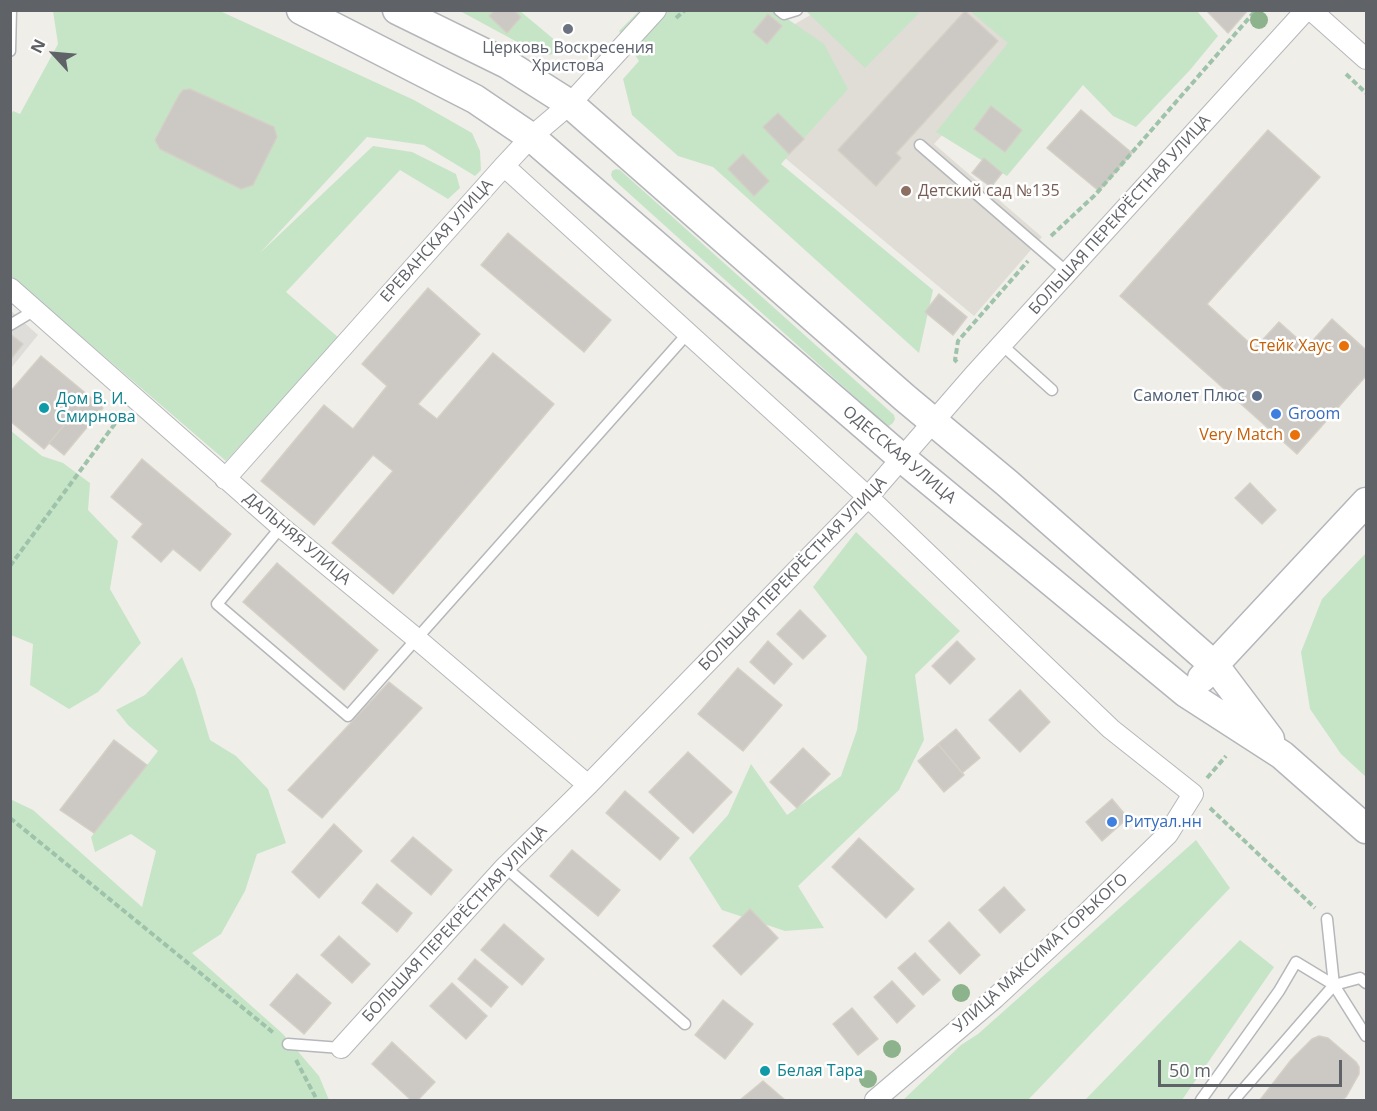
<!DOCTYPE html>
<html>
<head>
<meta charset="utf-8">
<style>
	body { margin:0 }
	#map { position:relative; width:1377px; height:1111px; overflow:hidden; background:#f0eee8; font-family:"Open Sans",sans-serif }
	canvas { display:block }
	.frame { position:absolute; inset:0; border:12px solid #5f6267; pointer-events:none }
	.north { position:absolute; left:24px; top:24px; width:60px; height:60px; -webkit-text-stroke:4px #fff; paint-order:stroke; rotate:296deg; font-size:16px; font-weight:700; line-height:24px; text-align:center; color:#5f6267 }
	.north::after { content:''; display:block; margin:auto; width:21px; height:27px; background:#5f6267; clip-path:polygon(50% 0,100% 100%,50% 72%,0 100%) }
	.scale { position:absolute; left:1158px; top:1060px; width:184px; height:27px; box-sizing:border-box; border:3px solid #5f6267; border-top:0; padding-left:8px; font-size:18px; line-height:21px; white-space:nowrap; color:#5f6267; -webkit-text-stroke:4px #fff; paint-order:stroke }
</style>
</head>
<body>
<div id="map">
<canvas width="1377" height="1111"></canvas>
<div class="frame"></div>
<div class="north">N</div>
<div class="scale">50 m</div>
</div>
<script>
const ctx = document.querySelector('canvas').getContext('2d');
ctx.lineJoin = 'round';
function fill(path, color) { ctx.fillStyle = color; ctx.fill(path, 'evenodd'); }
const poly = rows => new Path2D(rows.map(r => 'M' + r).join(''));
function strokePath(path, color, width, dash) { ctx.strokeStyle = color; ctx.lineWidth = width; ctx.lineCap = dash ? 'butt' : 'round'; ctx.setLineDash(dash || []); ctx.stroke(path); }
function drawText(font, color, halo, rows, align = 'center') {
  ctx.font = font + ' "Open Sans",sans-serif'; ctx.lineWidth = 5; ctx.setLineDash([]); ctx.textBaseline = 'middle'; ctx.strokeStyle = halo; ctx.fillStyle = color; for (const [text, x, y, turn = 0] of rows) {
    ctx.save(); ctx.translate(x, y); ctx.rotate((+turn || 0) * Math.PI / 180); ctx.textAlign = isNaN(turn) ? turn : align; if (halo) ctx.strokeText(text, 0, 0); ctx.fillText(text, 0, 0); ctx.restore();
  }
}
const industrial = poly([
	[11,311,38,335,11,368]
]);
const education = poly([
	[817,11,1057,11,934,144,1042,237,974,316,742,122,790,27]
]);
const green = poly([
	[53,11,220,11,414,100,472,133,480,151,481,170,475,176,424,145,367,137,260,253,373,146,412,152,456,174,460,188,448,199,400,170,286,292,339,338,226,461,11,276,11,115,13,111,20,114,58,44],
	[460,11,520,11,568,51,543,56],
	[639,11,776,11,824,44,848,89,781,164,933,290,919,353,713,167,678,156,632,115,623,79,639,61,619,31],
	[806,11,921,11,865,68],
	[970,11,1197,11,1218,36,1190,70,1136,127,1113,116,1083,85,1007,176,936,132,1008,43],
	[616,169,620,170,894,415,895,419,893,423,889,426,885,424,613,179,611,175,612,171],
	[11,431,42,456,63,463,90,483,88,510,118,541,110,589,141,643,98,692,69,709,30,685,33,644,11,635],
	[856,532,960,631,915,675,924,740,899,790,798,886,824,928,785,931,722,910,689,858,728,815,751,764,787,815,841,776,857,730,867,657,813,587],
	[1366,553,1366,777,1341,754,1310,709,1301,652,1322,599],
	[182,657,195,689,210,740,236,756,268,789,286,843,257,854,245,891,221,934,192,953,283,1034,319,1076,329,1100,11,1100,10,799,33,810,142,907,156,851,131,834,95,852,91,837,158,751,128,725,116,710,145,695],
	[1196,840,1230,888,1028,1100,903,1100,961,1045,978,1034],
	[1240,940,1274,967,1182,1100,1085,1100]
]);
const building = poly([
	[495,10,514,10,521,17,507,33,489,16,495,10],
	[1206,10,1248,10,1228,33,1206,10],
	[965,11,998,41,896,153,901,158,876,186,838,150,965,11],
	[768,14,782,26,767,44,753,32,768,14],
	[190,89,274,127,277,137,253,185,241,189,160,149,155,140,179,95,183,90,190,89],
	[991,106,1022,130,1005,152,974,129,991,106],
	[1081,110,1132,153,1099,191,1047,148,1081,110],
	[778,113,804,139,789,154,763,127,778,113],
	[1268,130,1320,177,1207,304,1255,348,1279,322,1307,347,1332,319,1366,350,1366,376,1297,454,1120,296,1268,130],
	[743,154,769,181,754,196,728,169,743,154],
	[984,158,1002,173,991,187,972,173,984,158],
	[508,233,611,320,584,352,481,265,508,233],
	[428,288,480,334,418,404,437,419,493,353,554,404,393,594,332,543,393,471,373,455,314,525,261,481,324,405,353,429,387,386,362,364,428,288],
	[939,294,967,317,953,335,925,312,939,294],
	[10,334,23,344,10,360,10,334],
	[41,356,89,396,44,449,10,421,10,392,41,356],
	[89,396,103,408,64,455,49,443,89,396],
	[142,459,231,534,200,571,173,549,161,562,132,537,143,524,111,497,142,459],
	[1250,483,1276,510,1262,524,1235,498,1250,483],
	[277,563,378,650,344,690,243,602,277,563],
	[800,610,826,636,803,659,777,634,800,610],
	[768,641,792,664,774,684,750,662,768,641],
	[957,641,975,659,950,684,932,666,957,641],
	[738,668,782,705,743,751,698,714,738,668],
	[389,682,422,708,322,818,288,790,389,682],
	[1020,690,1050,722,1020,752,989,720,1020,690],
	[956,729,980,758,962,773,938,744,956,729],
	[114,740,147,765,94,833,60,810,114,740],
	[938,744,964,775,944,792,918,761,938,744],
	[803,748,830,774,797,808,770,782,803,748],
	[688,752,732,792,693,833,649,792,688,752],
	[625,791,679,838,660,860,606,813,625,791],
	[1112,799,1128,818,1102,841,1086,822,1112,799],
	[334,824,362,851,319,898,292,872,334,824],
	[413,837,452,870,431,895,391,861,413,837],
	[859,838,914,889,886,918,832,867,859,838],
	[572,850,620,890,598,916,550,876,572,850],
	[377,884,412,913,397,932,362,903,377,884],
	[1004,887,1025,910,1000,933,979,910,1004,887],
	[750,909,778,938,741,975,713,946,750,909],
	[949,922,980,955,960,974,929,941,949,922],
	[504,924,544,959,522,985,481,950,504,924],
	[339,936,370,964,352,983,321,955,339,936],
	[915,953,940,980,923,995,898,968,915,953],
	[475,959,508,987,491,1007,458,979,475,959],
	[297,974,331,1003,304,1034,270,1005,297,974],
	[892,981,915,1006,897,1023,874,997,892,981],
	[452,983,487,1016,466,1039,430,1006,452,983],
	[723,1000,753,1024,725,1059,695,1035,723,1000],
	[852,1008,878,1039,858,1055,833,1024,852,1008],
	[1319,1036,1328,1038,1356,1062,1359,1067,1359,1074,1346,1097,1342,1100,1260,1100,1291,1060,1312,1039,1319,1036],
	[392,1042,435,1082,418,1100,411,1100,372,1064,392,1042],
	[763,1081,785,1100,740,1100,763,1081]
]);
const path = poly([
	[676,18,685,10],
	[1346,74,1366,93],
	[1051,236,1095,195,1256,10],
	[957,362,955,360,958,341,1028,261],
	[10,566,122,414],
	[1207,778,1226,756],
	[1210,808,1315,908],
	[10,818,275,1034],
	[296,1060,317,1100]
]);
const lane = poly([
	[779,10,784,14,797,10],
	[10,51,11,10],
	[920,145,1068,273],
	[10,325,35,310],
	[1002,345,1052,390],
	[281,527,217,604,348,716,688,333],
	[505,867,685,1024],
	[1327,919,1334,985,1366,1036],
	[288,1044,341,1048],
	[1201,1100,1279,991,1296,962,1334,985,1360,978,1366,983],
	[1234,1100,1334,985]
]);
const street = poly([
	[1311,10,1366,59],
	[504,166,868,497,1111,729,1193,794,1168,834,1089,911,995,998,875,1100],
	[10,288,281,527,417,639,588,785],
	[225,479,504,166,531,137,570,104,656,10],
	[341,1048,505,867,588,785,868,497,973,376,1306,10]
]);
const secondary = poly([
	[301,10,475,99,531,137,903,459,1186,693,1282,755,1366,829],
	[397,10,507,64,570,104,905,398,1007,483,1215,666,1270,739],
	[1202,678,1366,502]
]);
const trees = [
	[1259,20],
	[961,993],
	[892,1049],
	[868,1079]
];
const markers = [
	[568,29,6,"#6b7280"],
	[906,191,6,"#8d6e63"],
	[1344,346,6,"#e8710a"],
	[1257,396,6,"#5c6f8a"],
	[44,408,6,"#0f9aa8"],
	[1276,414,6,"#3f7fe0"],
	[1295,435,6,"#e8710a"],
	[1112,822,6,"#3f7fe0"],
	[765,1071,6,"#0f9aa8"]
];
const worshipNames = [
	["Церковь Воскресения",568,48],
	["Христова",568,66]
];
const educationNames = [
	["Детский сад №135",918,191]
];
const streetNames = [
	["БОЛЬШАЯ ПЕРЕКРЁСТНАЯ УЛИЦА",1120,215,-48],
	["ЕРЕВАНСКАЯ УЛИЦА",437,241,-48],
	["ОДЕССКАЯ УЛИЦА",899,455,40],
	["ДАЛЬНЯЯ УЛИЦА",297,539,40],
	["БОЛЬШАЯ ПЕРЕКРЁСТНАЯ УЛИЦА",793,574,-46],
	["БОЛЬШАЯ ПЕРЕКРЁСТНАЯ УЛИЦА",455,924,-47],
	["УЛИЦА МАКСИМА ГОРЬКОГО",1041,953,-42]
];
const foodNames = [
	["Стейк Хаус",1332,346],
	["Very Match",1283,435]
];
const serviceNames = [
	["Самолет Плюс",1245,396]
];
const cultureNames = [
	["Дом В. И.",56,399],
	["Смирнова",56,417],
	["Белая Тара",777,1071]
];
const shopNames = [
	["Groom",1288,414],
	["Ритуал.нн",1124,822]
];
fill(industrial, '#dfddda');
fill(education, '#e0ddd6');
fill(green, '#c6e5c7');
fill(building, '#ccc9c4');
strokePath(building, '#d4d0c6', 1.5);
strokePath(lane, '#b5b7bb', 13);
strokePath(street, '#b5b7bb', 22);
strokePath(secondary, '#b4b6bb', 31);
strokePath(path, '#9ec3aa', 4, [6, 3]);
strokePath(lane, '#fff', 10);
strokePath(street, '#fff', 20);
strokePath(secondary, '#fff', 28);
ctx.fillStyle = '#8cb38c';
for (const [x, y] of trees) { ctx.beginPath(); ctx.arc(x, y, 9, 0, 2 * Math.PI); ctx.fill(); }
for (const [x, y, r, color] of markers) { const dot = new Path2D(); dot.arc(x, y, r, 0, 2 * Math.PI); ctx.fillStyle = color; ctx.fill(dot); strokePath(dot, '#fff', 2); }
drawText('16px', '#5b616d', '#fff', worshipNames);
drawText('16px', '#785e54', '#fff', educationNames, 'left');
drawText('16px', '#5f6267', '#fff', streetNames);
drawText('16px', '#c56008', '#fff', foodNames, 'right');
drawText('16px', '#4e5e75', '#fff', serviceNames, 'right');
drawText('16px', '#0d838f', '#fff', cultureNames, 'left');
drawText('16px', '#366cbe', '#fff', shopNames, 'left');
</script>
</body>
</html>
